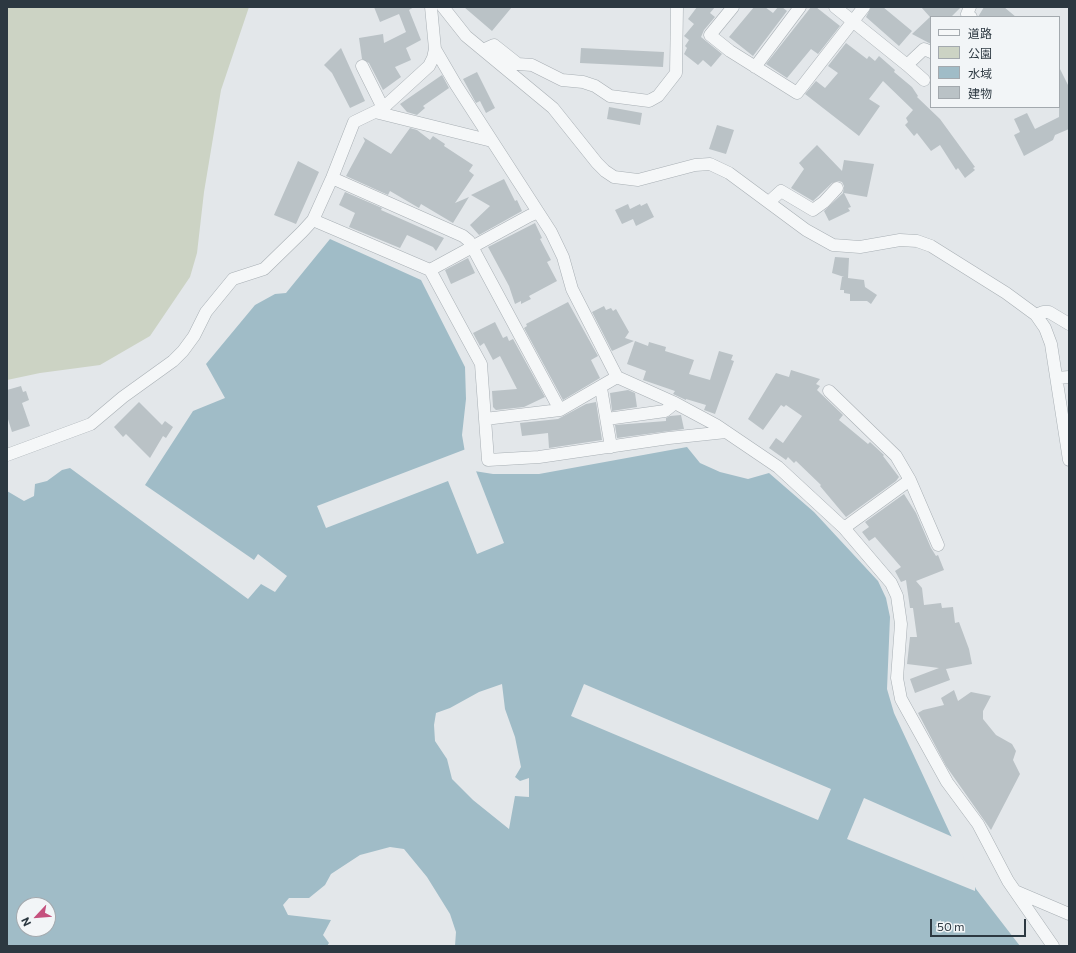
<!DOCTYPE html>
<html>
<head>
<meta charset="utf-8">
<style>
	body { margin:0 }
	#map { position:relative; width:1076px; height:953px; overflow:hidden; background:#e3e7ea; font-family:Commissioner,"Noto Sans JP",sans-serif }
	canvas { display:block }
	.frame { position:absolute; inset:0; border:8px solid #2c3841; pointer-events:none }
	.legend { position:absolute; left:930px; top:16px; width:130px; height:92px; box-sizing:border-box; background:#f2f5f7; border:1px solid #a3a9ae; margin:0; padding:5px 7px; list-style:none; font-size:12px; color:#2c3841 }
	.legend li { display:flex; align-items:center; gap:8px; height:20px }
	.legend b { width:20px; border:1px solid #a3a9ae }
	.north { position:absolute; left:16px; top:897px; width:40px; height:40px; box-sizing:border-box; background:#f2f5f7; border:1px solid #a3a9ae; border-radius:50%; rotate:244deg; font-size:11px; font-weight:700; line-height:16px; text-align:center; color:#2c3841 }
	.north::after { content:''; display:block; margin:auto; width:14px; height:18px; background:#c5517e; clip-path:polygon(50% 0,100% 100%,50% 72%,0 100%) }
	.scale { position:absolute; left:930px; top:919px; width:96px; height:18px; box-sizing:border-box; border:2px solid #2c3841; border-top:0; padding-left:5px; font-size:12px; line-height:14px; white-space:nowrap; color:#2c3841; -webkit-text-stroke:3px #f2f5f7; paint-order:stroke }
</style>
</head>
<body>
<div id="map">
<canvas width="1076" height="953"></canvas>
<div class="frame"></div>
<ul class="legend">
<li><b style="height:5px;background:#f5f7f8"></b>道路</li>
<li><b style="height:11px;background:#ccd3c4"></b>公園</li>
<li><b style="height:11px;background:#a0bcc7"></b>水域</li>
<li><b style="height:11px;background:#bac2c6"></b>建物</li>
</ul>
<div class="north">N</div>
<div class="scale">50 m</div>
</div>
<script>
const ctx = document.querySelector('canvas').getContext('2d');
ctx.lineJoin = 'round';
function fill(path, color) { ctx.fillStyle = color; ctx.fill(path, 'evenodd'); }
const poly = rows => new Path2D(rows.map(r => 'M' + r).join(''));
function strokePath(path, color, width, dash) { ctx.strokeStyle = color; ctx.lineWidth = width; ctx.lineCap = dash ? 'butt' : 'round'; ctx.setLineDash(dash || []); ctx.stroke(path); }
const green = poly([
	[7,7,249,7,221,90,204,192,197,253,190,277,150,336,100,365,40,373,7,380]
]);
const water = poly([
	[330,239,421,280,465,367,466,399,462,435,468,470,493,474,539,474,687,447,700,463,720,472,748,479,769,473,814,512,878,581,886,598,890,617,887,689,894,713,976,889,1020,946,455,946,456,932,450,914,427,877,404,849,390,847,360,855,331,874,325,885,309,898,289,898,283,905,288,915,331,920,323,935,329,943,327,946,7,946,7,491,24,501,34,496,35,484,47,481,62,470,70,468,248,599,261,584,275,592,287,576,258,554,254,560,145,485,193,411,225,398,206,364,255,305,275,294,286,293],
	[502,684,505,709,515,737,521,767,515,777,520,781,529,778,529,797,515,796,509,829,473,800,452,779,447,759,435,741,434,725,436,713,450,708,479,692],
	[24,905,48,905,48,929,24,929]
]);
const pier = poly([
	[466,449,470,469,478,470,476,471,504,543,477,554,448,481,326,528,317,506],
	[584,684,831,789,818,820,571,716],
	[864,798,955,838,975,884,975,891,847,839]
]);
const building = poly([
	[374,7,414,7,409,10,421,40,406,48,411,60,395,67,401,77,383,90,369,63,362,59,359,38,383,34,384,43,406,32,399,14,380,22],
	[464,7,512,7,492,31],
	[697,7,715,7,710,13,715,17,704,30,701,37,722,54,711,67,703,60,698,65,684,54,687,48,685,46,689,40,684,36,694,24,688,19],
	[754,7,765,7,773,13,778,7,782,7,787,11,753,56,729,37],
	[811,7,816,7,840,26,818,54,811,49,787,78,766,64],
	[871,7,883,7,912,31,899,46,866,17],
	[921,7,961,7,951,17,931,17,931,44,912,34,930,17],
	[984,7,1004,7,1016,17,978,17],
	[846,43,867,59,869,56,875,61,879,56,895,70,894,72,912,87,918,96,917,97,940,119,975,167,973,168,975,170,965,178,958,168,956,170,940,145,931,151,917,133,914,136,905,125,908,122,906,118,913,110,883,81,869,99,880,106,859,136,805,94,816,81,825,88,838,73,828,66],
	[341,48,365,101,350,108,332,73,324,65],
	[581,48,664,52,663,67,580,63],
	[1059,67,1069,87,1069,129,1055,135,1053,140,1024,156,1014,135,1020,132,1014,119,1027,113,1035,129,1059,117],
	[477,72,495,108,486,113,480,101,476,103,463,79],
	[442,75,449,88,423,106,425,108,417,115,407,112,400,104],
	[609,107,642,113,640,125,607,119],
	[717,125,734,130,726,154,709,149],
	[410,128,417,130,430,140,433,136,445,144,444,146,473,165,469,171,474,175,455,203,469,197,453,223,421,204,419,208,390,191,388,195,346,176,365,141,363,137,391,154],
	[817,145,842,171,844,160,874,164,867,197,844,193,851,207,848,208,850,211,829,221,824,211,843,193,844,186,842,182,838,181,832,183,813,201,791,188,804,169,799,163],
	[298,161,319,172,296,224,274,215],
	[504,179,515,201,517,200,522,211,479,235,470,225,490,206,471,195],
	[345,192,382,208,381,210,444,238,436,251,433,247,407,235,400,248,349,227,355,213,339,205],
	[647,203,654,217,636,226,633,219,622,224,615,210,628,204,630,209,640,204,641,206],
	[535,223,542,238,540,239,551,260,547,262,557,281,529,296,531,299,521,304,521,301,515,304,509,286,488,247],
	[835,257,849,258,848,278,864,280,865,287,877,295,871,304,867,301,850,301,850,294,844,293,844,290,840,290,842,277,844,277,832,273],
	[468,258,475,273,451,284,445,270],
	[568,302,598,356,591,360,600,378,563,400,524,328,527,326,526,324],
	[604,306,606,310,611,308,613,311,616,309,629,332,625,338,634,341,612,351,592,312],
	[495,322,503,338,507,336,509,341,513,339,545,397,524,407,496,410,493,407,492,391,517,389,500,356,493,360,484,343,480,346,473,333],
	[635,341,648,346,649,342,666,347,665,351,694,360,689,374,710,380,719,351,733,355,731,360,734,361,715,414,704,410,706,405,686,399,686,400,673,394,675,391,643,380,646,371,627,364],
	[791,370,820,379,816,384,820,386,817,390,843,415,839,420,868,444,870,442,884,455,883,456,899,477,896,481,846,517,820,486,821,485,796,461,794,463,788,457,786,460,769,448,776,438,783,443,802,416,786,405,784,407,781,405,763,430,748,419,776,373,789,377],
	[21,386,23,392,26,391,29,400,22,403,30,426,12,432,7,416,7,390],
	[628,390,635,393,637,407,612,411,610,393],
	[139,402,162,425,165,421,173,427,166,438,163,436,150,458,126,434,123,437,114,427],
	[596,402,602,440,549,448,548,433,522,436,520,423,558,419,586,404],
	[681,415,684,429,617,438,615,425,666,421,666,418,670,416],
	[904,494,916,513,931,548,936,556,938,555,944,570,916,581,922,588,924,605,941,603,942,608,953,607,955,623,959,622,969,649,972,664,946,669,950,680,915,693,910,679,939,668,907,664,910,637,917,637,913,608,910,608,906,580,901,582,895,571,901,567,875,537,869,541,862,532,869,527,865,522],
	[954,690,958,701,971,692,991,696,983,711,983,719,996,735,1012,744,1016,751,1013,760,1020,774,991,830,946,766,918,713,923,710,944,705,941,698]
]);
const minor = poly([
	[443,7,466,36,553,108,597,163,605,171,614,177,638,180,695,165,710,164,729,173,806,230,833,245,860,247,900,240,917,241,931,246,1006,293,1036,315,1045,328,1051,344,1069,460],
	[733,7,710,35,730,51,797,93,864,7],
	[835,7,907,65,924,49,931,52],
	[970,7,967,14,971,17],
	[435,49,456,85,551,232,563,257,572,289,617,377,675,403,716,425,778,467,844,528,891,583,897,596,901,624,897,678,901,699,947,782,978,824,1008,881,1053,946],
	[483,50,494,45,518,64,532,65,562,80,583,82,595,86,610,96,649,101,658,96,676,73,677,7],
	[907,65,924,80],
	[362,66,383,108],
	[755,67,800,7],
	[375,112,492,141],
	[332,178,463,236,469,241,560,410],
	[769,202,781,191,813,210,824,202,837,188],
	[313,220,430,270,481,364,488,460,539,457,669,438,726,432],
	[430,270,529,216,538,212],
	[1036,315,1043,312,1049,312,1069,324],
	[1057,378,1069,377],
	[601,388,611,447],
	[829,391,896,456,910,480,844,528],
	[485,419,560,410,617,377],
	[607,419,665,411,675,403],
	[7,455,91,424,123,397,173,361,183,351,194,336,206,312,233,279,264,269,302,232,313,220,332,178,354,122,383,108,429,66,433,58,435,49,431,7],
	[910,480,938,545],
	[1015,891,1069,914]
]);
fill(green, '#ccd3c4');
fill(water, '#a0bcc7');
fill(pier, '#e3e7ea');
fill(building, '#bac2c6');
strokePath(minor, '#a8afb4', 13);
strokePath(minor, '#f5f7f8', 12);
</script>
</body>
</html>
